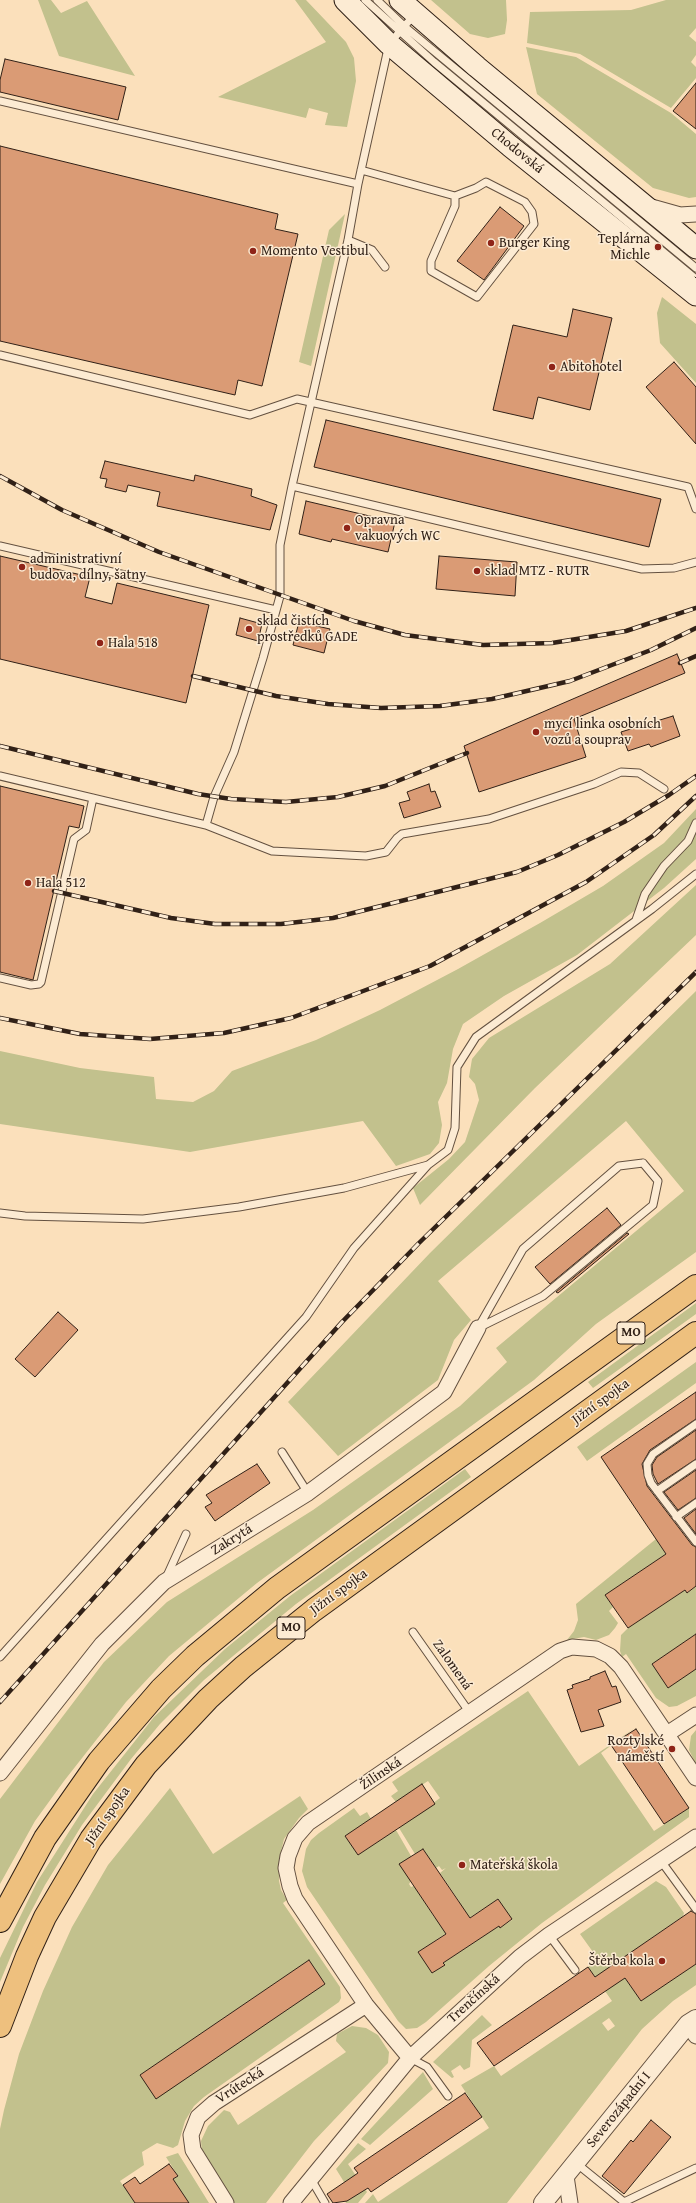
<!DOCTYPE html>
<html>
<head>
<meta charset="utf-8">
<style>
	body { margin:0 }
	canvas { display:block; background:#fbe0bb }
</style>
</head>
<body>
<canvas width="696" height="2203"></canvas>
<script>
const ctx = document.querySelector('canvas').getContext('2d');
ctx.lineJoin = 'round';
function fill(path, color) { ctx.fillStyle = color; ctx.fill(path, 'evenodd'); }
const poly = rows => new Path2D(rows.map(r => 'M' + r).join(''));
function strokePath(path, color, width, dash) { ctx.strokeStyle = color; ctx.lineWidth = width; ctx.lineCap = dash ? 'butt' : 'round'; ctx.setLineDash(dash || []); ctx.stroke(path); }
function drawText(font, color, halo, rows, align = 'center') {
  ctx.font = font + ' "Gentium Book Plus",serif'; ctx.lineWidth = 3; ctx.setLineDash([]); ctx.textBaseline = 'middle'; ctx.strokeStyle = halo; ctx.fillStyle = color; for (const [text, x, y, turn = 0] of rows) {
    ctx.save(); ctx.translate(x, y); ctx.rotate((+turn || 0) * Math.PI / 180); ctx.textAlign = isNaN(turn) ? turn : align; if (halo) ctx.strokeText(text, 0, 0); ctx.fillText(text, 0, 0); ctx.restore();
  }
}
const green = poly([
	[38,0,51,0,61,13,87,1,135,76,59,56],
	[295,0,306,0,346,42,354,58,356,81,347,127,325,125,328,113,309,108,306,118,218,97,326,42],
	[431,0,506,0,507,20,505,34,488,38,470,34],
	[666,0,696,0,696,28,689,36,696,42,696,55,691,62,696,67,696,78,671,108,580,54,527,43,530,12,631,10],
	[526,47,576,57,671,113,696,134,696,197,689,198,653,188,537,94],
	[345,214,311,366,299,362,329,230],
	[662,297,696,324,696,383,660,343,657,313],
	[696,809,696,859,664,888,577,955,504,996,463,1024,453,1049,447,1083,438,1102,442,1125,439,1143,430,1154,396,1166,363,1121,190,1152,0,1124,0,1051,80,1068,154,1077,156,1099,193,1102,214,1091,232,1071,316,1040,380,1010,458,969,540,923,603,886,664,843],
	[696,885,696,935,535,1088,420,1205,413,1188,449,1159,465,1142,479,1100,475,1084,469,1077,472,1059,489,1038,610,964],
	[696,991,696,1252,596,1324,534,1380,257,1583,169,1656,126,1702,64,1781,35,1821,0,1884,0,1799,104,1662,167,1602,313,1510,460,1406,507,1362,496,1348,684,1191,626,1121,438,1281,471,1320,454,1340,438,1380,338,1456,288,1402,430,1253],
	[696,1303,696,1314,593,1388,588,1382],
	[696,1362,696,1383,587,1461,577,1447],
	[465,1469,471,1477,296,1604,204,1680,160,1724,131,1759,82,1825,45,1885,23,1927,0,1982,0,1958,37,1882,93,1794,154,1717,225,1649,290,1596],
	[656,1539,666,1554,605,1595,613,1607,609,1611,618,1623,615,1628,609,1635,596,1640,584,1637,567,1640,574,1631,578,1620,576,1604],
	[696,1586,696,1634,652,1664,668,1688,696,1669,696,1696,677,1706,669,1707,656,1698,626,1654,622,1657,620,1651,621,1635,628,1628,685,1590,688,1593],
	[528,1691,579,1766,635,1728,601,1753,654,1831,689,1808,689,1817,542,1923,489,1966,426,2022,417,2028,406,2029,398,2021,307,1887,302,1871,306,1849,311,1840,319,1833,354,1808,360,1816,367,1812,371,1819,345,1836,358,1855,396,1830,411,1856,411,1881,409,1884,411,1887,414,1886,434,1917,454,1928,418,1952,432,1973,445,1965,443,1963,499,1926,500,1928,512,1920,498,1899,463,1922,459,1901,440,1873,446,1868,442,1870,439,1866,436,1868,423,1849,415,1854,399,1828,440,1798,428,1781,396,1802,391,1796,398,1791,392,1782],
	[696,1730,696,1764,689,1750,691,1736],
	[170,1788,213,1854,300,1796,308,1809,299,1818,284,1839,280,1856,279,1881,281,1890,287,1900,283,1903,340,1987,341,1998,339,2002,204,2097,194,2106,185,2121,178,2145,173,2148,157,2143,142,2152,144,2165,120,2181,135,2203,0,2203,0,2129,4,2110,19,2054,43,1991,72,1927,108,1865],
	[309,1960,325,1984,156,2098,140,2075],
	[656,1881,666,1887,684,1913,683,1916,613,1965,622,1978,624,1977,641,2001,696,1964,696,1985,673,2001,642,2029,507,2203,365,2203,373,2194,378,2202,489,2128,461,2085,494,2066,501,2076,612,2001,588,1967,598,1959,580,1934],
	[609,2018,615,2026,608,2031,602,2023],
	[482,2015,492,2025,472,2040,470,2067,464,2070,460,2065,451,2071,454,2077,452,2078,433,2062],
	[352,2026,366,2028,378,2035,389,2052,388,2063,314,2141,266,2203,234,2203,202,2152,201,2141,208,2126,224,2110,230,2112,238,2125,346,2052,336,2041,337,2034],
	[423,2072,433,2089,370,2145,361,2139],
	[358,2143,366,2149,348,2164,367,2192,358,2203,346,2203,345,2201,352,2198,352,2195,336,2169],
	[178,2153,209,2203,189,2203,173,2179,178,2176,166,2157]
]);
const building = poly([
	[5,59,126,87,118,120,0,92,0,80,5,59],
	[696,83,696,129,673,111,696,83],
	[0,146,278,214,275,229,298,234,262,386,238,380,235,395,0,341,0,146],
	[500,207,524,226,484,280,457,261,500,207],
	[573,309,612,318,590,410,538,397,533,419,493,410,513,325,567,337,573,309],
	[674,362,696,387,696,444,646,387,674,362],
	[326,420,661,499,649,547,314,467,326,420],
	[105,461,194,481,195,475,252,489,251,496,277,505,270,530,157,506,160,492,128,485,126,492,105,487,107,479,100,478,105,461],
	[306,501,395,522,388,552,332,539,331,542,299,534,306,501],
	[0,556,90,577,85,597,112,604,117,583,209,605,186,703,0,659,0,556],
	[439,556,517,562,515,596,436,589,439,556],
	[240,618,262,624,258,641,236,635,240,618],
	[299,622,330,629,324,653,293,645,299,622],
	[677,654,685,673,574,719,586,757,479,792,464,746,677,654],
	[673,716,680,736,651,747,649,744,628,751,621,732,673,716],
	[429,784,431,792,435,791,441,807,404,818,399,803,410,800,407,792,429,784],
	[0,786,84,806,79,828,69,826,33,980,0,972,0,786],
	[607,1208,621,1225,550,1284,535,1267,607,1208],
	[627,1233,629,1234,558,1293,556,1292,627,1233],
	[58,1312,78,1330,35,1377,15,1359,58,1312],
	[696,1392,696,1419,650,1450,642,1464,647,1486,692,1545,696,1547,696,1586,687,1593,685,1590,628,1628,605,1595,666,1554,601,1457,696,1392],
	[696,1430,696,1459,658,1484,653,1474,652,1465,657,1457,696,1430],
	[257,1464,270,1483,215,1521,205,1507,212,1503,206,1495,257,1464],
	[696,1470,696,1498,678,1510,664,1492,696,1470],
	[696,1509,696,1534,684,1518,696,1509],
	[696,1634,696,1669,668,1688,652,1664,696,1634],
	[605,1671,612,1687,616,1686,621,1702,598,1710,604,1726,581,1732,567,1690,573,1688,572,1685,590,1679,590,1677,605,1671],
	[636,1729,689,1808,664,1824,611,1745,636,1729],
	[422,1784,435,1804,358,1855,345,1836,422,1784],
	[423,1849,470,1918,498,1899,512,1919,500,1928,499,1926,443,1963,445,1965,432,1973,418,1952,446,1934,399,1864,423,1849],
	[691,1911,696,1914,696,1964,641,2001,625,1978,494,2066,477,2043,588,1967,595,1977,691,1911],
	[309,1960,325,1984,156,2099,140,2075,309,1960],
	[465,2093,482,2117,371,2192,368,2188,347,2201,333,2203,327,2194,358,2173,354,2168,465,2093],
	[651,2120,671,2137,624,2194,602,2176,631,2140,633,2142,651,2120],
	[169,2164,178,2176,173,2179,189,2203,135,2203,123,2185,135,2177,140,2184,169,2164]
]);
const service = poly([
	[365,0,434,62,696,279],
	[377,0,405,27,696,268],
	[415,14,389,44,358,184,348,240,292,486,642,569,674,568,696,562],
	[0,101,358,184],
	[361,170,455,196,455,206,431,261,431,271,477,297,534,224,532,212,525,202,486,182,476,188,455,196],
	[348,240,372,250,385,267],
	[0,355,250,415,297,399,688,487,696,509],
	[0,546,276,610],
	[0,776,206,825,272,851,366,856,386,852,397,838,402,834,489,819,594,784,621,772,639,773,664,789],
	[206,825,214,797,234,752,263,658,280,596,280,545,292,486],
	[636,920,645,894,664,866,688,841,696,823],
	[0,978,31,985,39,984,41,982,74,839,86,830,93,798],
	[643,1163,658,1181,653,1205,543,1296,478,1328,523,1249,619,1166,643,1163],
	[0,1213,25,1216,143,1219,239,1207,344,1188,428,1165,448,1150,455,1128,457,1067,476,1037,652,909,696,874],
	[696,1424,653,1454,647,1464,648,1475,651,1483,696,1542],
	[282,1452,308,1493],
	[657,1491,696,1464],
	[676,1517,696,1503],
	[166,1578,186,1534],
	[413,1632,470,1713],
	[0,1657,306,1317,354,1248,428,1165],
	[661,1861,696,1909],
	[549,1935,575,1970],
	[410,2058,427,2067,448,2096],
	[576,2163,624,2202,696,2168],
	[311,2179,325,2203]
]);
const minor = poly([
	[648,206,680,215,696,214],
	[667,1734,696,1715],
	[0,1773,102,1644,164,1582,308,1493,444,1392,478,1328],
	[688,2024,696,2036],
	[410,2058,366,2005,295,1899,290,1886,286,1868,288,1856,295,1838,308,1823,560,1651,572,1647,596,1649,610,1656,621,1667,696,1778],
	[566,2176,570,2203],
	[226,2203,193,2150,191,2135,198,2117,214,2103,366,2005],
	[291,2203,410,2058,520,1957,549,1935,696,1837]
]);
const tertiary = poly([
	[543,2203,688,2024,696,2019]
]);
const secondary = poly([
	[345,0,389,44,510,146,696,295],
	[400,0,477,67,696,248]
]);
const trunk = poly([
	[0,1921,45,1838,99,1761,161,1689,195,1656,277,1588,696,1286],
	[0,2026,27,1956,45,1917,91,1839,146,1765,208,1699,243,1667,314,1610,696,1333]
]);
const tram = poly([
	[695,277,696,278]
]);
const rail = poly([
	[0,476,62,510,159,552,354,621,405,635,483,645,552,643,626,631,696,608],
	[680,663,696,656],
	[193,676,276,696,328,704,381,708,440,706,492,699,570,681,651,650,696,628],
	[0,746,198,794,231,799,286,802,338,797,385,786,467,753],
	[54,891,171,918,215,924,281,924,333,918,517,872,558,855,624,822,669,795,696,776],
	[0,1018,80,1034,150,1039,224,1033,291,1018,430,966,586,882,654,835,696,796],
	[0,1702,342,1322,419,1243,696,972]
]);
const markers = [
	[491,243,4,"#8f2418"],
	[658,247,4,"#8f2418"],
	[253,251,4,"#8f2418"],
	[552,367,4,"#8f2418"],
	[347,528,4,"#8f2418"],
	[22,567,4,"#8f2418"],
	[477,571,4,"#8f2418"],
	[249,629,4,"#8f2418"],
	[100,643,4,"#8f2418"],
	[536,732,4,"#8f2418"],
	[28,883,4,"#8f2418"],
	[672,1749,4,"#8f2418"],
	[462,1865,4,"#8f2418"],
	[662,1961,4,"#8f2418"]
];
const shields = [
	[631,1333,28],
	[291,1628,28]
];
const shieldNames = [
	["MO",631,1333],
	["MO",291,1628]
];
const streetNames = [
	["Chodovská",517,151,39],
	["Jižní spojka",601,1402,-36],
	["Zakrytá",232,1540,-32],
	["Jižní spojka",339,1592,-36],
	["Zalomená",452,1665,55],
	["Žilinská",381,1774,-34],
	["Jižní spojka",108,1816,-55],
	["Trenčínská",474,1999,-42],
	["Vrútecká",240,2086,-33],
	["Severozápadní I",619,2110,-51]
];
const poiNames = [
	["Teplárna",650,239,"right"],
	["Michle",650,255,"right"],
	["Burger King",499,243],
	["Momento Vestibul",261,251],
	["Abitohotel",560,367],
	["Opravna",355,520],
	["vakuových WC",355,536],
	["administrativní",30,559],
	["budova, dílny, šatny",30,575],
	["sklad MTZ - RUTR",485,571],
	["sklad čistích",257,621],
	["prostředků GADE",257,637],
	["Hala 518",108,643],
	["mycí linka osobních",544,724],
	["vozů a souprav",544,740],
	["Hala 512",36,883],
	["Roztylské",664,1741,"right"],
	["náměstí",664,1757,"right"],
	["Mateřská škola",470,1865],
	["Štěrba kola",654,1961,"right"]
];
fill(green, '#c2c18d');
fill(building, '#da9b75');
strokePath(building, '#312117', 1);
strokePath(service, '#645140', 9);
strokePath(minor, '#645140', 17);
strokePath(tertiary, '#645140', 20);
strokePath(secondary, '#312117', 23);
strokePath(trunk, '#312117', 24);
strokePath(service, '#fcebd3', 7);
strokePath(minor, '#fcebd3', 15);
strokePath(tertiary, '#fcebd3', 18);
strokePath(secondary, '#fcebd3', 21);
strokePath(trunk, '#eec07e', 22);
strokePath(tram, '#312117', 1);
strokePath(rail, '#312117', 4.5);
strokePath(rail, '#fcebd3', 3, [9]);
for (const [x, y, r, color] of markers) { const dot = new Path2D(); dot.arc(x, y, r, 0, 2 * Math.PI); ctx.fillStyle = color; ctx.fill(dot); strokePath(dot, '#fcebd3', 1.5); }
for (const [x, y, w] of shields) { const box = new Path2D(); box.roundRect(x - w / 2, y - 11, w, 22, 3); ctx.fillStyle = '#fcebd3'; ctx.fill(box); strokePath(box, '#312117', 1); }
drawText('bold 13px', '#312117', null, shieldNames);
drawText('14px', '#312117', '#fcebd3', streetNames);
drawText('14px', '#312117', '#fcebd3', poiNames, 'left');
</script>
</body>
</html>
